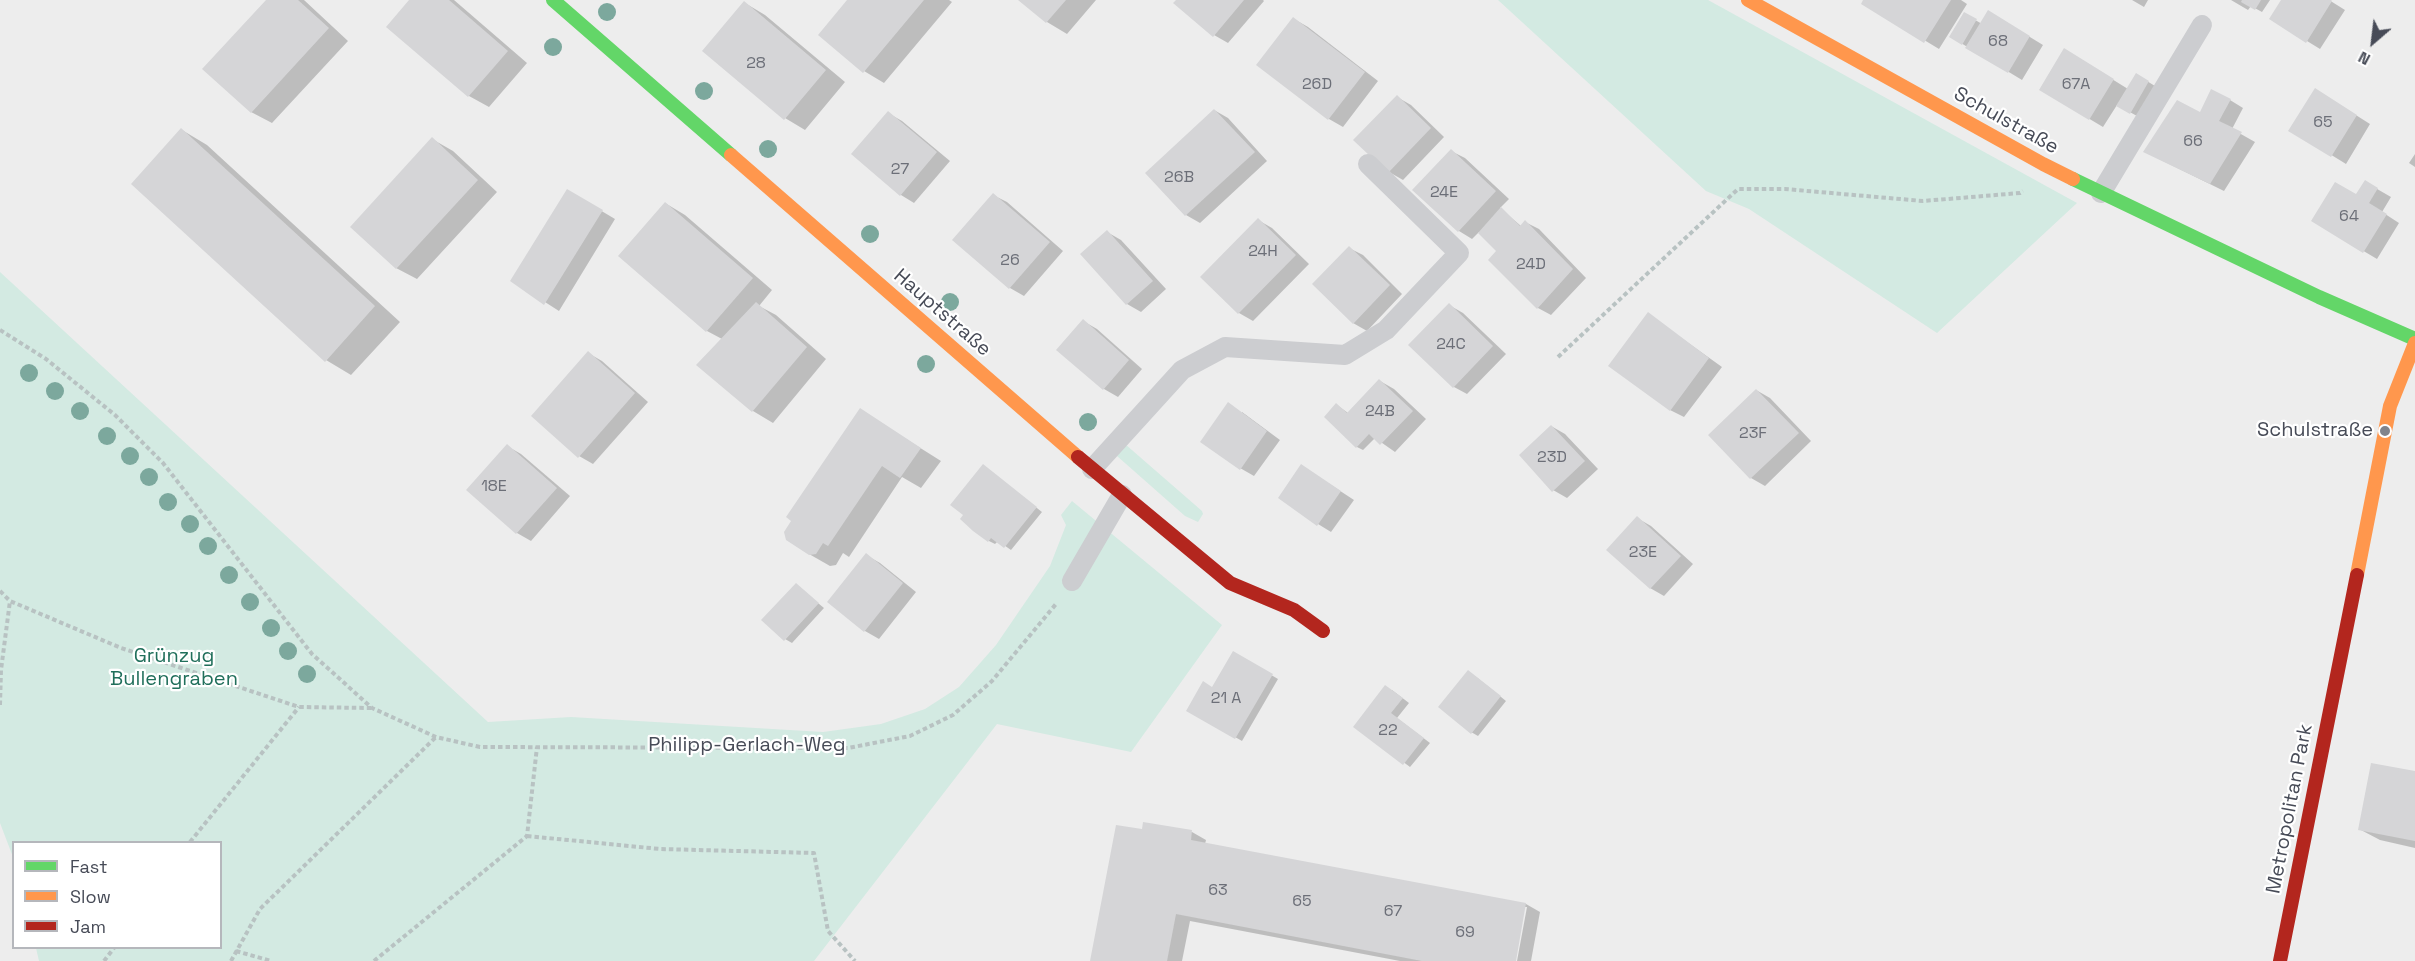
<!DOCTYPE html>
<html>
<head>
<meta charset="utf-8">
<style>
	body { margin:0 }
	#map { position:relative; width:2415px; height:961px; overflow:hidden; background:#ededed; font-family:"Space Grotesk",sans-serif }
	canvas { display:block }
	.legend { position:absolute; left:12px; top:841px; width:210px; height:108px; box-sizing:border-box; background:#fff; border:2px solid #b5b7bc; margin:0; padding:8px 10px; list-style:none; font-size:18px; color:#474b57 }
	.legend li { display:flex; align-items:center; gap:12px; height:30px }
	.legend b { width:30px; border:2px solid #b5b7bc }
	.north { position:absolute; left:2343px; top:12px; width:60px; height:60px; -webkit-text-stroke:4px #fff; paint-order:stroke; rotate:208deg; font-size:16px; font-weight:700; line-height:24px; text-align:center; color:#474b57 }
	.north::after { content:''; display:block; margin:auto; width:21px; height:27px; background:#474b57; clip-path:polygon(50% 0,100% 100%,50% 72%,0 100%) }
</style>
</head>
<body>
<div id="map">
<canvas width="2415" height="961"></canvas>
<ul class="legend">
<li><b style="height:8px;background:#63d668"></b>Fast</li>
<li><b style="height:8px;background:#ff974d"></b>Slow</li>
<li><b style="height:8px;background:#b3261e"></b>Jam</li>
</ul>
<div class="north">N</div>
</div>
<script>
const ctx = document.querySelector('canvas').getContext('2d');
ctx.lineJoin = 'round';
function fill(path, color) { ctx.fillStyle = color; ctx.fill(path, 'evenodd'); }
const poly = rows => new Path2D(rows.map(r => 'M' + r).join(''));
function strokePath(path, color, width, dash) { ctx.strokeStyle = color; ctx.lineWidth = width; ctx.lineCap = dash ? 'butt' : 'round'; ctx.setLineDash(dash || []); ctx.stroke(path); }
function drawText(font, color, halo, rows, align = 'center') {
  ctx.font = font + ' "Space Grotesk",sans-serif'; ctx.lineWidth = 4.5; ctx.setLineDash([]); ctx.textBaseline = 'middle'; ctx.strokeStyle = halo; ctx.fillStyle = color; for (const [text, x, y, turn = 0] of rows) {
    ctx.save(); ctx.translate(x, y); ctx.rotate((+turn || 0) * Math.PI / 180); ctx.textAlign = isNaN(turn) ? turn : align; if (halo) ctx.strokeText(text, 0, 0); ctx.fillText(text, 0, 0); ctx.restore();
  }
}
const green = poly([
	[1498,0,1708,0,2077,203,1937,333,1749,209,1706,191],
	[0,272,488,722,571,717,823,732,881,724,925,709,959,687,996,645,1050,566,1066,525,1061,515,1072,501,1222,625,1131,752,997,724,814,961,39,961,36,948,220,948,220,842,14,842,13,857,0,823],
	[1125,444,1202,511,1203,514,1198,522,1185,516,1117,456]
]);
const shadow = poly([
	[268,0,304,0,348,41,272,123,251,112],
	[411,0,454,0,527,63,489,107,469,96],
	[849,0,949,0,952,2,884,83,864,71],
	[1021,0,1096,0,1067,34,1047,22],
	[1178,0,1263,0,1264,1,1228,43,1214,35],
	[1865,0,1961,0,1967,4,1939,49,1863,3],
	[2132,0,2148,0,2144,7],
	[2231,0,2270,0,2262,12,2251,6,2248,10],
	[2283,0,2329,0,2345,10,2320,49,2307,41],
	[745,3,765,15,845,82,805,130,785,118],
	[1989,12,2043,45,2022,80,1951,37,1965,14,1982,24],
	[1294,19,1308,27,1378,81,1343,127,1329,119,1258,65],
	[2078,58,2128,89,2137,75,2155,86,2137,116,2117,105,2103,127,2041,90],
	[1397,97,1411,105,1444,137,1403,180,1389,172],
	[2329,98,2370,124,2346,164,2291,130],
	[2230,100,2243,108,2232,129,2255,142,2224,191,2159,159,2200,114],
	[1214,110,1228,118,1267,161,1200,223,1186,215],
	[888,113,902,121,950,161,914,203,901,195],
	[182,130,207,145,400,322,351,375,326,360],
	[432,139,453,151,497,192,417,279,396,268],
	[1451,151,1465,158,1509,199,1500,208,1521,226,1525,222,1539,229,1586,278,1551,315,1538,308,1499,251,1479,232,1472,239,1459,231],
	[2415,154,2415,167,2409,163],
	[2365,182,2391,197,2382,212,2399,223,2377,259,2313,221,2357,196],
	[568,191,615,219,559,311,512,281],
	[993,195,1007,202,1063,251,1024,296,1010,288],
	[665,203,685,215,772,290,759,306,776,315,826,359,773,423,753,411,698,365,722,339,707,331,620,255],
	[1258,220,1272,228,1309,264,1253,321,1239,313,1202,277],
	[1107,232,1121,240,1166,289,1141,312,1127,304],
	[1349,248,1363,255,1402,294,1367,331,1353,323],
	[1449,305,1463,313,1506,354,1467,394,1454,387],
	[1648,314,1722,367,1684,417,1670,410],
	[1083,321,1097,329,1142,369,1118,397,1104,389,1058,350],
	[588,353,602,361,648,402,593,464,579,456,533,416],
	[1380,381,1394,389,1426,419,1395,452,1375,438,1363,450,1357,447,1337,405,1348,413],
	[1756,390,1770,398,1811,441,1765,486,1751,478],
	[860,410,941,461,921,488,902,477,849,557,843,553,836,565,830,566,809,554,793,520],
	[1242,412,1280,440,1254,476,1240,468],
	[1551,426,1565,434,1598,469,1567,498,1553,490],
	[507,446,521,454,570,496,531,541,517,533,469,490],
	[983,466,1042,512,1011,550,998,541,995,544,989,541],
	[1302,466,1354,500,1331,532,1318,524],
	[1637,518,1651,526,1693,564,1664,596,1650,588],
	[866,555,880,563,916,592,879,639,865,631,829,602],
	[796,585,824,608,792,643,785,639],
	[1234,653,1278,679,1242,741,1188,710,1213,689],
	[1475,676,1506,701,1478,736,1471,732],
	[1392,690,1409,703,1397,718,1430,743,1410,767,1355,726],
	[2415,773,2415,848,2380,840,2359,829],
	[1144,824,1192,832,1206,840,1205,844,1526,904,1540,912,1531,961,1517,961,1527,907,1524,907,1514,961,1400,961,1190,921,1182,961,1091,961,1143,831]
]);
const building = poly([
	[266,0,298,0,329,28,251,113,202,69],
	[409,0,449,0,508,51,468,97,386,27],
	[847,0,924,0,863,73,818,35],
	[1018,0,1066,0,1046,23],
	[1176,0,1244,0,1213,37,1173,3],
	[1863,0,1951,0,1924,43,1861,4],
	[2242,0,2261,0,2255,10,2241,2],
	[2281,0,2331,0,2332,1,2306,43,2269,19],
	[744,1,826,70,784,120,702,51],
	[1988,10,2030,36,2008,73,1965,48],
	[1964,12,1977,19,1962,45,1949,37],
	[1293,17,1365,72,1328,120,1256,65],
	[2064,48,2114,79,2089,120,2039,90],
	[2136,73,2149,81,2130,114,2116,106],
	[2315,88,2357,115,2331,157,2288,131],
	[2211,89,2231,99,2219,121,2242,132,2210,184,2143,152,2177,100,2200,112],
	[1397,95,1431,128,1388,173,1353,140],
	[1214,109,1255,152,1185,216,1145,173],
	[888,111,937,152,900,196,851,154],
	[181,128,375,306,325,362,131,184],
	[432,137,478,180,396,269,350,227],
	[1451,149,1496,191,1458,232,1412,190],
	[2365,180,2378,188,2369,203,2387,214,2363,253,2311,221,2335,182,2356,194],
	[567,189,603,210,544,305,510,281],
	[993,193,1050,242,1009,289,952,240],
	[665,202,753,278,706,332,618,256],
	[1501,207,1520,226,1525,220,1573,269,1537,309,1488,260,1496,251,1478,233],
	[1258,218,1296,255,1238,314,1200,277],
	[1107,230,1153,281,1126,305,1080,254],
	[1349,246,1390,285,1353,324,1312,284],
	[756,302,807,347,752,412,696,365],
	[1449,303,1493,346,1453,388,1408,345],
	[1648,312,1709,358,1670,411,1608,366],
	[1083,319,1129,360,1103,390,1056,350],
	[588,351,635,393,578,458,531,416],
	[1379,379,1413,411,1380,445,1369,434,1356,448,1324,417,1336,403,1347,413],
	[1756,389,1799,433,1750,479,1708,435],
	[1228,402,1267,431,1240,470,1200,442],
	[860,408,921,448,900,478,882,466,828,546,823,543,816,554,809,555,786,540,784,532,791,521,786,517],
	[1551,425,1585,461,1552,492,1519,455],
	[507,444,557,488,516,534,466,490],
	[983,464,1037,507,1004,548,991,538,988,542,973,531,960,519,963,515,950,505],
	[1301,464,1341,491,1317,526,1278,498],
	[1637,516,1681,556,1650,589,1606,550],
	[866,553,903,583,864,632,827,602],
	[796,583,819,603,784,641,761,620],
	[1233,651,1273,674,1235,739,1186,711,1203,681,1212,687],
	[1468,670,1501,696,1471,734,1438,707],
	[1385,685,1403,698,1391,713,1424,738,1403,765,1353,727],
	[2371,763,2415,771,2415,841,2358,830],
	[1143,822,1192,830,1191,840,1526,903,1516,961,1422,961,1176,914,1167,961,1090,961,1116,825,1142,829]
]);
const path = poly([
	[0,330,46,359,115,415,163,463,312,654,372,708,436,737,480,747,848,748,910,736,953,715,992,681,1056,604],
	[1558,357,1738,189,1785,189,1923,201,2020,193,2023,191],
	[0,591,10,601,121,648,299,707,371,708],
	[0,705,1,670,10,601],
	[527,836,660,849,814,853,828,931,855,961],
	[190,842,299,707],
	[236,951,271,961],
	[104,961,114,948],
	[231,961,260,909,436,737],
	[374,961,527,836,537,747]
]);
const lane = poly([
	[2101,193,2202,25],
	[1092,469,1182,370,1225,347,1345,355,1386,330,1459,253,1368,164],
	[1072,581,1122,495]
]);
const fast = poly([
	[553,0,731,155],
	[2073,179,2319,297,2415,339]
]);
const slow = poly([
	[1748,0,2043,164,2073,179],
	[731,155,1078,457],
	[2357,575,2390,406,2415,343]
]);
const jam = poly([
	[1078,457,1230,583,1294,610,1323,631],
	[2280,961,2357,575]
]);
const trees = [
	[607,12],
	[553,47],
	[704,91],
	[768,149],
	[870,234],
	[950,302],
	[926,364],
	[29,373],
	[55,391],
	[80,411],
	[1088,422],
	[107,436],
	[130,456],
	[149,477],
	[168,502],
	[190,524],
	[208,546],
	[229,575],
	[250,602],
	[271,628],
	[288,651],
	[307,674]
];
const markers = [
	[2385,431,6,"#81848c"]
];
const numberNames = [
	["68",1998,42],
	["28",756,64],
	["26D",1317,85],
	["67A",2076,85],
	["65",2323,123],
	["66",2193,142],
	["27",900,170],
	["26B",1179,178],
	["24E",1444,193],
	["64",2349,217],
	["24H",1263,252],
	["26",1010,261],
	["24D",1531,265],
	["24C",1451,345],
	["24B",1380,412],
	["23F",1753,434],
	["23D",1552,458],
	["18E",494,487],
	["23E",1643,553],
	["21 A",1226,699],
	["22",1388,731],
	["63",1218,891],
	["65",1302,902],
	["67",1393,912],
	["69",1465,933]
];
const streetNames = [
	["Schulstraße",2006,121,29],
	["Hauptstraße",942,313,41],
	["Philipp-Gerlach-Weg",747,746],
	["Metropolitan Park",2290,809,-79]
];
const poiNames = [
	["Schulstraße",2373,431]
];
const parkNames = [
	["Grünzug",174,657],
	["Bullengraben",174,680]
];
fill(green, '#d3eae2');
fill(shadow, '#0003');
fill(building, '#d5d5d7');
strokePath(path, '#b8c2c2', 4, [4.5, 3]);
strokePath(lane, '#cccdd0', 20);
strokePath(fast, '#63d668', 14);
strokePath(slow, '#ff974d', 14);
strokePath(jam, '#b3261e', 14);
ctx.fillStyle = '#7ca89d';
for (const [x, y] of trees) { ctx.beginPath(); ctx.arc(x, y, 9, 0, 2 * Math.PI); ctx.fill(); }
for (const [x, y, r, color] of markers) { const dot = new Path2D(); dot.arc(x, y, r, 0, 2 * Math.PI); ctx.fillStyle = color; ctx.fill(dot); strokePath(dot, '#fff', 2); }
drawText('16px', '#6c6f78', null, numberNames);
drawText('20px', '#474b57', '#fff', streetNames);
drawText('20px', '#474b57', '#fff', poiNames, 'right');
drawText('20px', '#206f5b', '#fff', parkNames);
</script>
</body>
</html>
